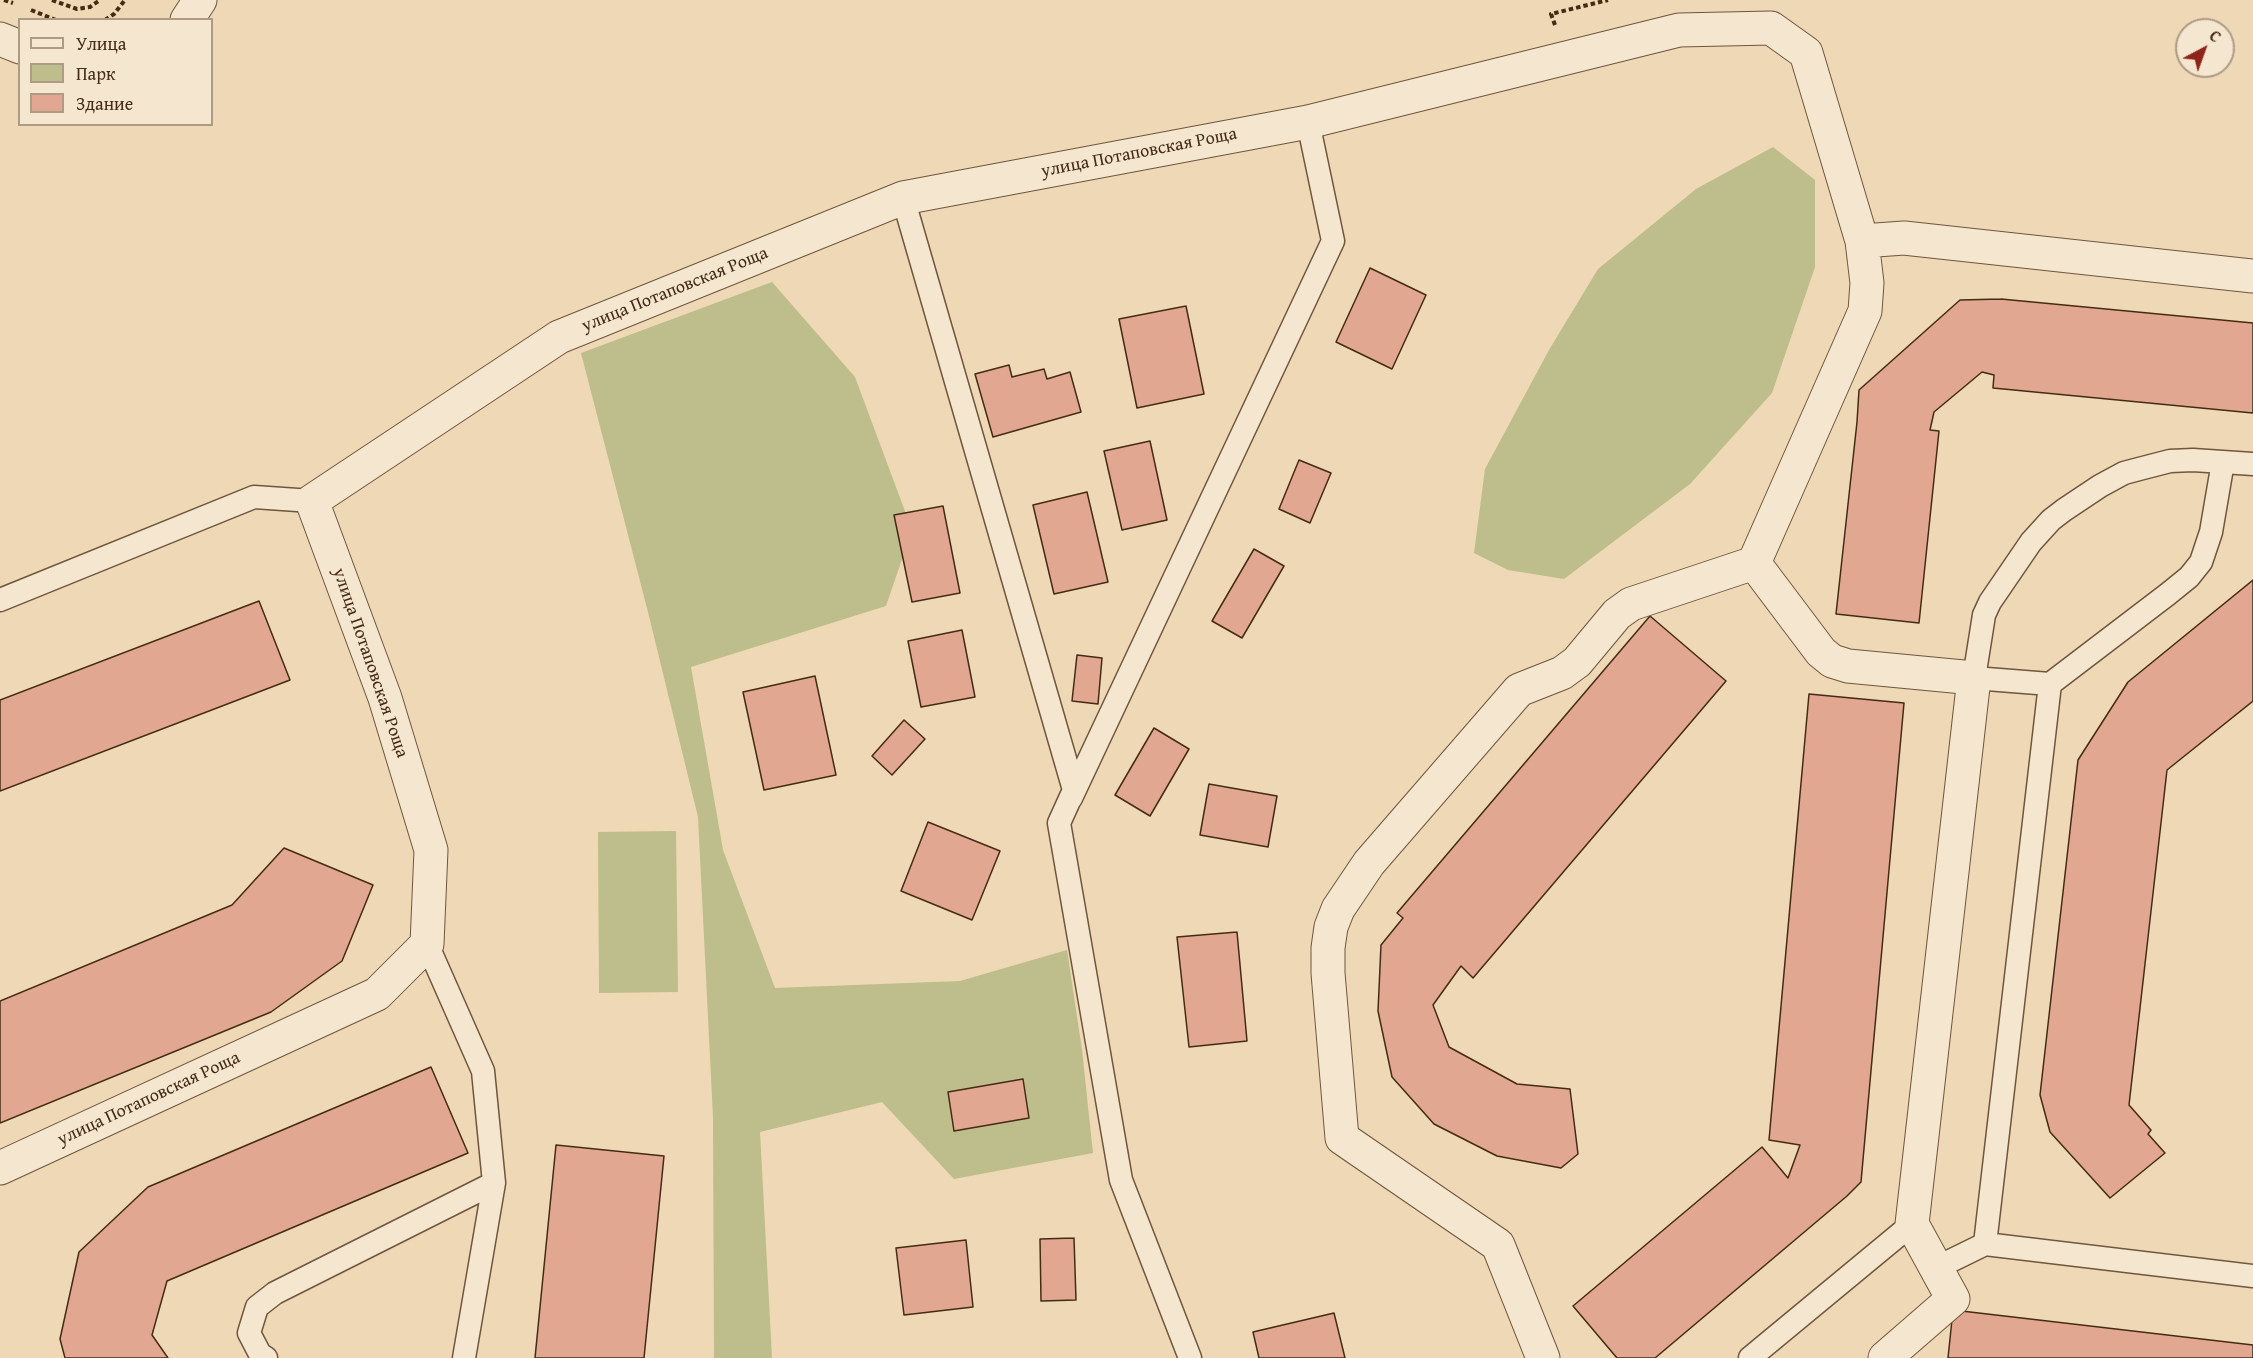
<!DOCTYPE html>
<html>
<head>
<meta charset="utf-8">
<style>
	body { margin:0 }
	#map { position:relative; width:2253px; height:1358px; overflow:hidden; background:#eed8b5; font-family:"Gentium Book Plus",serif }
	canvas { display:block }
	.legend { position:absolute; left:18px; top:18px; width:195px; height:108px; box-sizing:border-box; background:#f4e6cf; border:2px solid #ae9b85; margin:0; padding:8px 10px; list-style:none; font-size:18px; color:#452b15 }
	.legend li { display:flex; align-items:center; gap:12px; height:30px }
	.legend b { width:30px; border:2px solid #ae9b85 }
	.north { position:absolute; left:2175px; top:18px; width:60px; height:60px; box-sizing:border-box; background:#f4e6cf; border:2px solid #ae9b85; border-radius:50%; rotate:41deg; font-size:16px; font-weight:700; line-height:24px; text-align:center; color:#452b15 }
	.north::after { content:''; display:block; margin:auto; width:21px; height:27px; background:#8f2418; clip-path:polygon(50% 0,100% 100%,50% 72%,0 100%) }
</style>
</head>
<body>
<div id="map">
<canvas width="2253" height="1358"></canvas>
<ul class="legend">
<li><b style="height:8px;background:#f4e6cf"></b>Улица</li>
<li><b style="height:16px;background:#bdbe8b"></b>Парк</li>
<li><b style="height:16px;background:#e1a791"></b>Здание</li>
</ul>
<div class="north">С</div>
</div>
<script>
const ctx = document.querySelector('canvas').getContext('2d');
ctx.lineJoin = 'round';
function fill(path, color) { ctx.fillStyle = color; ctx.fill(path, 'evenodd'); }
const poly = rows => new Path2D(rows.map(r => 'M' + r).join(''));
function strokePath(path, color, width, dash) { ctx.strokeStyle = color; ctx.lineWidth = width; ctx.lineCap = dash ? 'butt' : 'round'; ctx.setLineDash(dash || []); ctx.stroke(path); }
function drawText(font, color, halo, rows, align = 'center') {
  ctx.font = font + ' "Gentium Book Plus",serif'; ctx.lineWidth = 5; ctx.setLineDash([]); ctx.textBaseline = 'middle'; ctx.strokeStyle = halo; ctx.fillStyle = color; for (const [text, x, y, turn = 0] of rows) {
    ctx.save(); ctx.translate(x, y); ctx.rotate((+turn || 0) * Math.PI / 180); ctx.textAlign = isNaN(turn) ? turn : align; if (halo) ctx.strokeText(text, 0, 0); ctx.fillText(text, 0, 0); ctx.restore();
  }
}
const green = poly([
	[1773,147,1815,180,1815,267,1772,393,1690,484,1564,579,1508,570,1474,553,1485,469,1549,350,1598,269,1696,189],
	[772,282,855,377,912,530,886,606,691,667,723,850,775,988,960,981,1067,950,1082,1050,1093,1153,954,1179,882,1102,760,1132,772,1358,714,1358,713,1117,698,817,648,612,581,353],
	[676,831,678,992,599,993,598,832]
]);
const building = poly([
	[1370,268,1426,295,1392,369,1336,342,1370,268],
	[2001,299,2253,323,2253,413,1993,388,1994,375,1982,372,1934,412,1930,430,1939,431,1919,623,1836,614,1857,422,1859,390,1960,300,2001,299],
	[1186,306,1204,394,1137,408,1119,319,1186,306],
	[1009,365,1012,377,1044,369,1047,379,1070,372,1081,412,993,437,975,374,1009,365],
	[1150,441,1167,520,1122,530,1104,451,1150,441],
	[1299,460,1331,473,1310,523,1279,509,1299,460],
	[1087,492,1108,582,1054,594,1033,505,1087,492],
	[943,506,960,593,912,602,894,515,943,506],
	[1254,549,1284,566,1242,638,1212,621,1254,549],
	[2253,580,2253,701,2167,770,2129,1105,2151,1130,2148,1134,2165,1153,2110,1198,2050,1132,2040,1095,2078,760,2128,682,2253,580],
	[259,601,290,680,0,791,0,700,259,601],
	[1650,616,1726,681,1473,978,1461,966,1433,1005,1449,1047,1517,1084,1570,1089,1578,1154,1561,1168,1497,1156,1434,1124,1392,1077,1378,1011,1381,945,1403,918,1397,913,1650,616],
	[962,630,975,697,921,707,908,641,962,630],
	[1077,655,1102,658,1098,704,1072,701,1077,655],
	[815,676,836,775,764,790,743,692,815,676],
	[1809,694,1904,703,1861,1182,1847,1196,1655,1358,1617,1358,1573,1306,1762,1147,1788,1178,1800,1145,1769,1140,1809,694],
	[904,720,925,739,892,775,872,756,904,720],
	[1154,728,1189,749,1150,816,1115,795,1154,728],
	[1209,784,1277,796,1268,847,1200,835,1209,784],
	[928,822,1000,851,972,920,901,891,928,822],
	[284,848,373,885,342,961,271,1012,0,1123,0,1001,232,905,284,848],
	[1237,932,1247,1041,1189,1047,1177,937,1237,932],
	[431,1067,468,1153,167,1281,152,1335,168,1358,65,1358,60,1339,79,1252,148,1187,431,1067],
	[1023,1079,1029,1118,954,1131,948,1092,1023,1079],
	[556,1145,664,1156,644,1358,535,1358,556,1145],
	[1074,1238,1076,1300,1041,1301,1040,1239,1074,1238],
	[966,1240,973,1307,904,1315,896,1248,966,1240],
	[1953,1310,2253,1345,2253,1358,1948,1358,1953,1310],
	[1334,1313,1345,1358,1259,1358,1253,1332,1334,1313]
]);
const path = poly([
	[4,0,13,3],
	[52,0,77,9,90,7,100,0],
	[31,10,56,20],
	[105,20,114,14,125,0],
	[1555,25,1551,14,1608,0]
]);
const lane = poly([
	[903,198,1074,790,1059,823,1121,1180,1190,1358],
	[2253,464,2193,460,2170,461,2139,469,2124,473,2100,486,2064,510,2051,520,2031,542,1990,602,1984,615,1974,678,2050,684,1985,1244,2253,1276],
	[0,600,254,497,312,501],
	[2050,684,2168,594,2189,577,2201,562,2211,532,2223,462],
	[1071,798,1333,241,1308,122],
	[427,944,483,1071,494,1183,464,1358],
	[1936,1268,1985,1244],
	[266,1358,260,1354,249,1333,257,1307,275,1293,494,1183],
	[1750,1358,1912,1224]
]);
const street = poly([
	[187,20,200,0],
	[0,39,20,47],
	[1862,241,1904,238,2253,276],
	[0,1168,377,994,427,944,431,850,385,698,312,501,559,337,903,198,1308,122,1679,30,1771,28,1806,53,1862,241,1867,283,1865,311,1754,563,1821,652,1832,661,1848,666,1974,678,1912,1224,1953,1299,1885,1358],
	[1543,1358,1498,1245,1342,1138,1328,973,1328,948,1331,927,1338,909,1369,863,1519,690,1562,673,1577,662,1617,614,1631,604,1754,563]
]);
const streetNames = [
	["улица Потаповская Роща",1139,153,-11],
	["улица Потаповская Роща",675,290,-22],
	["улица Потаповская Роща",370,663,71],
	["улица Потаповская Роща",149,1099,-25]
];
fill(green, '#bdbe8b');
fill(building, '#e1a791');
strokePath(building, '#452b15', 1.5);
strokePath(lane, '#6f563d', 25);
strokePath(street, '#6f563d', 35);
strokePath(path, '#452b15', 4, [4.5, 3]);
strokePath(lane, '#f4e6cf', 22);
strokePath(street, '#f4e6cf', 33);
drawText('18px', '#452b15', '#f4e6cf', streetNames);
</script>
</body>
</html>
